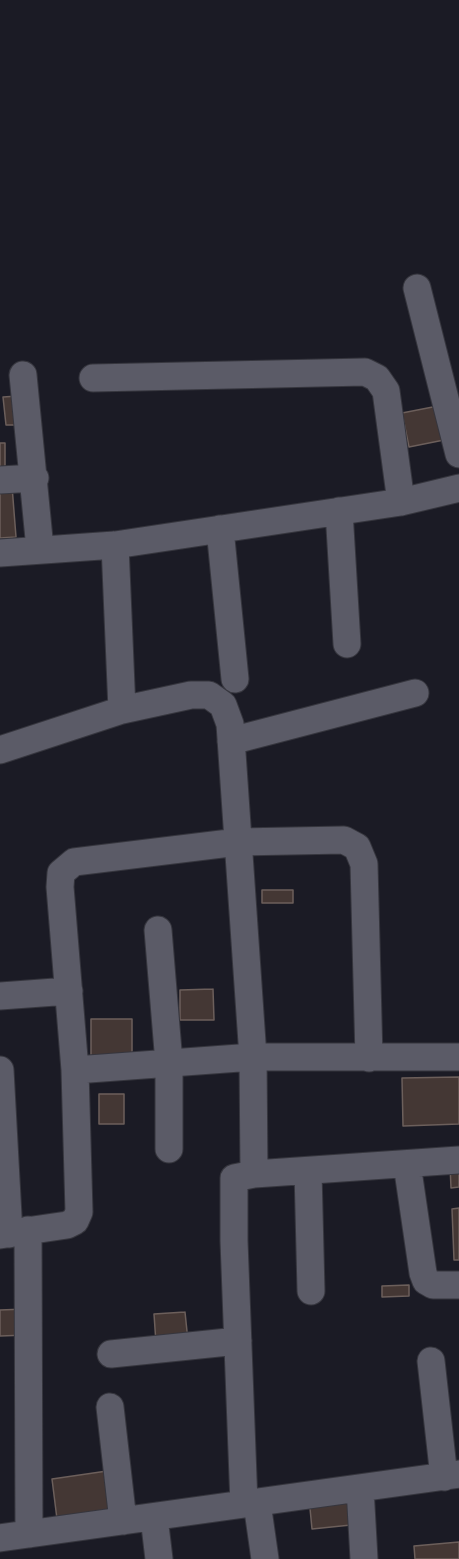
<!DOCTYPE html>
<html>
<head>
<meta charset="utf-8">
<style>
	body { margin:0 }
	canvas { display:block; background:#1b1b25 }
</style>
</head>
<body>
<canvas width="459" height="1559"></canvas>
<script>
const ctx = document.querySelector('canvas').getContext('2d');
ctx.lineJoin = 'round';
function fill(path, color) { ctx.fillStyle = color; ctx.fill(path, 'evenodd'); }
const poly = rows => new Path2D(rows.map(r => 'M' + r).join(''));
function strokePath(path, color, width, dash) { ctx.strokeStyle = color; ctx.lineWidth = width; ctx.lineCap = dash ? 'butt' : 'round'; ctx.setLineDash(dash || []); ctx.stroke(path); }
const building = poly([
	[18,396,19,425,6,425,3,397,18,396],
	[443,405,449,439,409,447,402,413,443,405],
	[0,443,5,443,5,467,0,467,0,443],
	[12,486,16,537,0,538,0,487,12,486],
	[262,890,293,890,293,903,262,903,262,890],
	[213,989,214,1020,180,1020,180,990,213,989],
	[91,1019,132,1019,132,1061,91,1061,91,1019],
	[459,1077,459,1124,403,1126,402,1078,459,1077],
	[99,1094,124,1094,124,1124,99,1124,99,1094],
	[450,1165,459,1165,459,1187,451,1188,450,1165],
	[459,1208,459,1260,454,1260,452,1209,459,1208],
	[409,1285,409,1296,382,1297,382,1286,409,1285],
	[26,1309,27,1335,0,1336,0,1310,26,1309],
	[185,1312,188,1341,156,1343,154,1314,185,1312],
	[114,1470,119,1511,57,1519,52,1479,114,1470],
	[347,1494,351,1525,312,1529,309,1498,347,1494],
	[459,1542,459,1559,415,1559,414,1546,459,1542]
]);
const minor = poly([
	[417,288,459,454],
	[23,375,40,549],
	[93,378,365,372,377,378,386,391,401,502],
	[0,480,35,478],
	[339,511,347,644],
	[220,529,235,679],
	[115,545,122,710],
	[0,553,115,545,401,502,459,488],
	[231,741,415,693],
	[0,750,122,710,191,695,209,695,223,705,230,724,253,1057,459,1057],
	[158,930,169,1063,169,1149],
	[0,996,69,991],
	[0,1070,9,1234],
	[75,1070,253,1057,254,1174,234,1178,234,1241,244,1504],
	[407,1164,423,1273,426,1281,433,1285,459,1285],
	[308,1171,311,1291],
	[254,1174,459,1160],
	[28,1230,29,1534],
	[0,1235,67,1225,75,1221,79,1212,75,1070,60,887,61,873,74,862,238,842,344,840,357,847,364,864,369,1058],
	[111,1354,238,1341],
	[431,1361,444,1477],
	[110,1407,123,1521],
	[360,1488,364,1559],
	[257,1503,265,1559],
	[154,1517,159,1559],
	[0,1538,459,1474]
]);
fill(building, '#443734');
strokePath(building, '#6c5f5b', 1.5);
strokePath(minor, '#36363e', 29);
strokePath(minor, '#5b5b67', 27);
</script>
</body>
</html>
